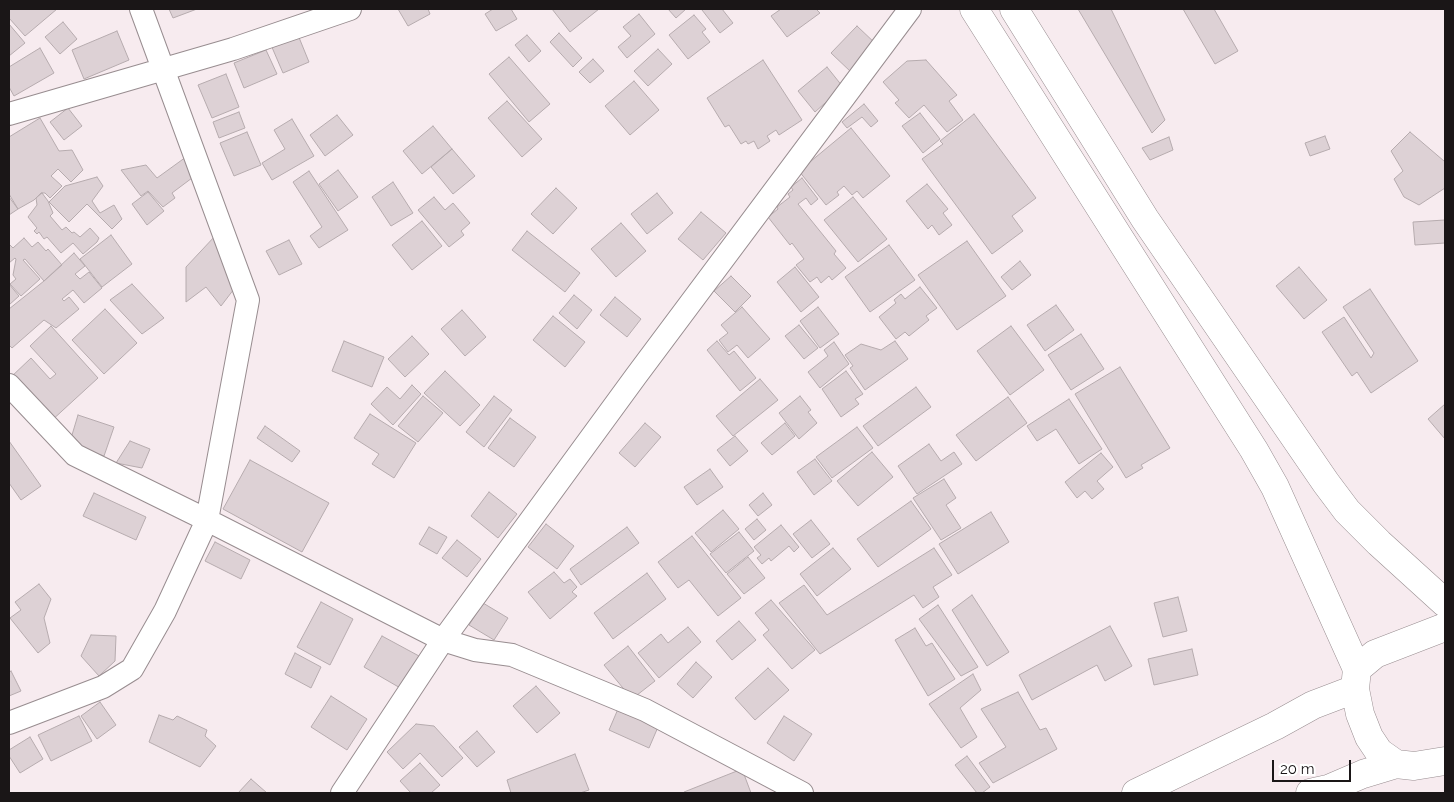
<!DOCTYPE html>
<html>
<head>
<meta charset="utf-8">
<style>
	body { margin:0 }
	#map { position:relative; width:1454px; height:802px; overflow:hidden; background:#f7ebef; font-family:Raleway,sans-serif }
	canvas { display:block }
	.frame { position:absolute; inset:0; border:10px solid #1a1617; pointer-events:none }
	.scale { position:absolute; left:1272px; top:760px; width:79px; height:22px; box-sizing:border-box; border:2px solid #1a1617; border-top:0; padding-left:6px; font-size:15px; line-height:18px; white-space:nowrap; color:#1a1617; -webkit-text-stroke:4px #fff; paint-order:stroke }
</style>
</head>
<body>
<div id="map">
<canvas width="1454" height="802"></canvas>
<div class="frame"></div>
<div class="scale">20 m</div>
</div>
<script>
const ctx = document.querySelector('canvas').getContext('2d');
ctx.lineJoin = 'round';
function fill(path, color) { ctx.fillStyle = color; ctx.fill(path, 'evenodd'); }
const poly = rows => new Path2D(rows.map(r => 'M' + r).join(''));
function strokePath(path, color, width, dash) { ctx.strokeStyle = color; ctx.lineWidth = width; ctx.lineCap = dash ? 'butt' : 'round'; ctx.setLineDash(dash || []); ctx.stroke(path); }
const building = poly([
	[9,9,57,9,25,36,9,18,9,9],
	[169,9,197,9,173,18,169,9],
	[398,9,428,9,430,14,408,26,398,9],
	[493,9,511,9,517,19,496,31,485,14,493,9],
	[552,9,599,9,570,32,552,9],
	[668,9,686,9,676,18,668,9],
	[703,9,722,9,733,23,720,33,702,10,703,9],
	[781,9,816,9,820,13,787,37,771,16,781,9],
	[1078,9,1111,9,1165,120,1152,133,1078,9],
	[1183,9,1214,9,1238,51,1215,64,1183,9],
	[639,14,655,34,627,58,618,47,631,36,623,27,639,14],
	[694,15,706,29,702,32,710,42,688,59,669,35,694,15],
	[63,22,77,39,60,54,45,37,63,22],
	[9,24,25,43,9,56,9,24],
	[857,26,877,45,851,72,831,53,857,26],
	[117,31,129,60,84,79,72,50,117,31],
	[559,33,582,58,573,67,550,42,559,33],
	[298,35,309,62,283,73,271,45,298,35],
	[527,35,541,51,529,62,515,45,527,35],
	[40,48,54,73,14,96,9,87,9,67,40,48],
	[658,49,672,64,648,86,634,71,658,49],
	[266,50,277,74,244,88,234,63,266,50],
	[509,57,550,104,529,122,489,74,509,57],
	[593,59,604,71,590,83,579,72,593,59],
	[763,60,802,120,779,135,776,130,767,136,770,141,758,149,754,141,748,144,746,141,741,144,729,125,725,127,707,98,763,60],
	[926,60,957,95,949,101,963,120,947,132,924,105,909,118,895,103,899,100,883,82,907,61,926,60],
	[827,67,843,87,815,112,798,91,827,67],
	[226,74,239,107,212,118,198,85,226,74],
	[634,81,659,110,630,135,605,106,634,81],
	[507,101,542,139,522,157,488,118,507,101],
	[864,104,878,121,871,127,862,117,847,128,842,122,864,104],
	[68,108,82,126,64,140,50,122,68,108],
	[239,112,245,128,219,138,213,122,239,112],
	[920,113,940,139,923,153,902,126,920,113],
	[974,114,1036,198,1012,216,1023,231,992,254,922,159,943,144,940,141,974,114],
	[337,115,353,135,325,156,310,135,337,115],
	[40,118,59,151,72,150,83,170,71,182,58,169,51,176,62,186,50,198,45,193,41,193,34,200,18,209,9,194,9,137,40,118],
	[292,119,314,156,272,180,262,163,285,149,274,130,292,119],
	[433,126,452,149,422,174,403,151,433,126],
	[851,128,890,176,863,198,857,191,852,195,844,186,837,192,839,195,826,205,799,171,851,128],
	[247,132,261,165,234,176,220,143,247,132],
	[1410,132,1444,161,1445,160,1445,188,1419,205,1404,197,1394,179,1403,171,1391,151,1410,132],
	[1325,136,1330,149,1310,156,1305,143,1325,136],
	[1169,137,1173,150,1150,160,1142,148,1169,137],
	[452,149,475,176,453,194,431,167,452,149],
	[186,157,192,178,172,193,175,198,163,207,148,191,141,196,121,170,146,165,157,178,186,157],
	[338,170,358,197,338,211,319,184,338,170],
	[309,171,348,230,319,248,310,236,322,227,293,182,309,171],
	[97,177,103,186,92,201,100,213,114,205,122,219,112,229,87,204,69,222,49,202,65,186,97,177],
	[802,178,818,199,811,205,806,198,798,204,836,251,834,254,846,268,832,280,829,276,821,283,817,277,810,282,796,265,804,259,792,243,790,245,768,217,778,209,777,207,790,197,788,194,793,190,791,187,802,178],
	[393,182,413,213,391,226,372,197,393,182],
	[927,184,948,209,943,213,952,225,939,235,932,225,928,229,906,201,927,184],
	[556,188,577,208,553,234,531,214,556,188],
	[148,192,164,211,147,225,132,204,148,192],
	[42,193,48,201,53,213,50,216,62,230,66,227,72,233,74,232,80,237,90,228,99,238,97,242,83,254,73,243,61,253,47,237,44,239,39,232,37,234,34,231,37,228,28,217,37,205,36,198,42,193],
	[657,193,673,213,647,234,631,214,657,193],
	[9,197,18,209,9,215,9,197],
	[434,197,445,210,453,203,470,223,461,231,464,235,449,247,418,210,434,197],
	[853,197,887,239,858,262,824,220,853,197],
	[701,212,726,233,703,260,678,239,701,212],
	[1445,220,1445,243,1415,245,1413,222,1445,220],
	[422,221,442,246,412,270,392,245,422,221],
	[621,223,646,251,616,277,591,249,621,223],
	[527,231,580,273,565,292,512,250,527,231],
	[111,235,132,264,102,287,80,259,111,235],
	[216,235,234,289,221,306,206,287,186,302,186,267,216,235],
	[24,238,32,247,38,242,46,251,48,249,62,265,44,281,25,259,23,260,40,279,21,296,10,284,16,279,13,275,16,259,15,258,9,263,9,244,13,248,24,238],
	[289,240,302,264,279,275,266,251,289,240],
	[967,241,1006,296,957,330,918,275,967,241],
	[889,245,915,280,870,312,845,277,889,245],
	[74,253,85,266,75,274,80,279,89,272,102,288,84,303,73,290,62,299,64,301,69,297,79,309,56,328,44,320,12,348,9,345,9,309,44,281,74,253],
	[1020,261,1031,275,1012,290,1001,277,1020,261],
	[795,267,819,297,801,312,777,282,795,267],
	[1299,267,1327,300,1304,319,1276,286,1299,267],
	[731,276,751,296,735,312,714,291,731,276],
	[9,284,19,296,9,305,9,284],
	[132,284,164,318,142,334,110,300,132,284],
	[920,287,937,308,926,316,929,320,909,336,905,332,896,339,879,317,896,303,894,300,901,294,905,299,920,287],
	[1370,289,1418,361,1371,393,1357,372,1352,376,1322,332,1344,317,1371,358,1374,353,1343,307,1370,289],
	[574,295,592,310,577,329,559,313,574,295],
	[615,297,641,319,627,337,600,315,615,297],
	[1056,305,1074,330,1045,351,1027,325,1056,305],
	[742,307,770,339,748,358,737,345,728,352,719,340,728,333,721,325,742,307],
	[818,307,839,334,820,348,800,321,818,307],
	[105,309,137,343,104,374,72,340,105,309],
	[462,310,486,337,465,356,441,329,462,310],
	[553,316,585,342,565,367,533,340,553,316],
	[799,325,818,348,804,359,785,336,799,325],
	[51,326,98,378,50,422,10,378,31,358,50,379,56,374,30,346,51,326],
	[1011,326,1044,370,1010,395,977,351,1011,326],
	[1081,334,1104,369,1071,390,1048,355,1081,334],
	[412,336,429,354,405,377,388,359,412,336],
	[344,341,384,357,372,387,332,371,344,341],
	[717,341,729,355,734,351,756,378,740,391,707,350,717,341],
	[895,341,908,359,865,390,850,368,853,366,845,355,861,344,881,350,895,341],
	[834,342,849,364,820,388,808,372,828,356,824,350,834,342],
	[1120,367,1170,448,1141,465,1143,468,1126,478,1075,394,1120,367],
	[445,371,480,405,460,426,424,393,445,371],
	[846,371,863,394,855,399,859,404,841,417,822,389,846,371],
	[760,379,778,400,733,436,716,416,760,379],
	[412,385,421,394,393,425,371,404,387,387,400,399,412,385],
	[916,387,931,407,878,446,863,426,916,387],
	[423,396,443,413,418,442,398,426,423,396],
	[494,396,512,410,484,447,466,432,494,396],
	[800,396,811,410,808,412,817,423,799,439,779,413,800,396],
	[1008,397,1027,423,976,461,956,435,1008,397],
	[1069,399,1102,449,1079,464,1056,429,1037,441,1027,426,1069,399],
	[1445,404,1445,439,1428,419,1445,404],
	[370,414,416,443,394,478,372,464,379,454,354,438,370,414],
	[78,415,114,427,104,456,69,445,78,415],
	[510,418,536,437,514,467,488,448,510,418],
	[645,423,661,437,635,467,619,453,645,423],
	[785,423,795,436,772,455,761,443,785,423],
	[265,426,300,451,292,462,257,438,265,426],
	[857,427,873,448,832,478,816,457,857,427],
	[735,436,748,451,730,466,717,450,735,436],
	[9,441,41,486,21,500,9,483,9,441],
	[130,441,150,449,142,468,116,463,130,441],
	[929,444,941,461,954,452,962,464,917,494,898,466,929,444],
	[872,452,893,477,858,506,837,481,872,452],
	[1101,453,1113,467,1097,481,1104,489,1092,499,1085,491,1077,498,1065,482,1101,453],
	[815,459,832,481,814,495,797,472,815,459],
	[250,460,329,503,302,552,223,509,250,460],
	[710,469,723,487,697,505,684,487,710,469],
	[944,479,956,498,946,505,961,528,941,540,913,498,944,479],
	[489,492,517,514,498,538,471,516,489,492],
	[94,493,146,517,136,540,83,516,94,493],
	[763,493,772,505,758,516,749,505,763,493],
	[911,501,931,529,878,567,857,539,911,501],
	[723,510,739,529,711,552,695,533,723,510],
	[991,512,1009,542,958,574,939,544,991,512],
	[757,519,766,530,754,540,745,529,757,519],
	[811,520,830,544,812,558,793,534,811,520],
	[546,524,574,546,557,569,528,547,546,524],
	[781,525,799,547,794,552,789,546,771,561,769,558,762,564,757,558,761,555,754,547,781,525],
	[429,527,447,537,437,554,419,544,429,527],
	[627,527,639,543,581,585,570,569,627,527],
	[739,532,754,551,726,573,710,554,739,532],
	[692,536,741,598,718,616,689,580,678,588,658,562,692,536],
	[457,540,481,559,467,577,442,558,457,540],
	[215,542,250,560,241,579,205,561,215,542],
	[833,548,851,569,817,596,800,574,833,548],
	[934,548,952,575,933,587,939,597,923,608,914,595,820,654,779,603,804,585,827,615,934,548],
	[748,557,765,578,744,594,727,574,748,557],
	[554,572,564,583,570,579,577,587,572,592,577,596,550,619,528,592,554,572],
	[647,573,666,599,613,639,594,613,647,573],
	[39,584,51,599,44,618,50,643,38,653,10,618,21,610,15,602,39,584],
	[972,595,1009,652,987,666,952,610,972,595],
	[1178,597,1187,631,1163,637,1154,603,1178,597],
	[771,600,815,650,792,669,763,635,769,630,755,613,771,600],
	[321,602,353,619,330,665,297,647,321,602],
	[483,603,508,618,494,640,469,625,483,603],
	[938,605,978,667,961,676,919,619,938,605],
	[739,621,756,640,732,660,716,641,739,621],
	[1110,626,1132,666,1105,681,1097,665,1032,700,1019,675,1110,626],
	[688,627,701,642,659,678,638,653,661,634,668,643,688,627],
	[915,628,926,646,932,643,955,679,928,696,895,640,915,628],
	[91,635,116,636,115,661,99,676,81,656,91,635],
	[382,636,419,656,402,689,364,667,382,636],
	[628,646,655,681,632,699,604,665,628,646],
	[1192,649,1198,675,1154,685,1148,659,1192,649],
	[295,653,321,667,311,688,285,674,295,653],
	[696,662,712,677,693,698,677,684,696,662],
	[768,668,789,690,755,720,735,698,768,668],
	[11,671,21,691,9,696,9,673,11,671],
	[973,674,981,690,960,708,977,737,961,748,929,704,973,674],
	[536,686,560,713,537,733,513,706,536,686],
	[1018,692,1040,730,1046,728,1057,749,993,783,979,763,1006,747,981,709,1018,692],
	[331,696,367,719,347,750,311,727,331,696],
	[100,702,116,725,97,739,81,716,100,702],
	[618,709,658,727,649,748,609,730,618,709],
	[159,715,173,720,177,716,207,730,205,736,216,746,200,767,149,742,159,715],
	[79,716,92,741,51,761,38,735,79,716],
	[784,716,812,734,794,761,767,743,784,716],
	[416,724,434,726,463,758,442,777,420,753,403,769,387,752,416,724],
	[477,731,495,752,477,767,459,747,477,731],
	[30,737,43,759,20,773,9,756,9,750,30,737],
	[575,754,589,790,580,793,511,793,507,780,575,754],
	[967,756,990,787,982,793,977,793,955,765,967,756],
	[420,763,440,785,431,793,411,793,400,781,420,763],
	[742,769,751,793,684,793,684,792,742,769],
	[251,779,267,793,238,793,251,779]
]);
const street = poly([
	[9,114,233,49,350,9],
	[9,385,75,455,207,520,443,640,475,650,512,655,645,710,802,793],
	[9,723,103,687,132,669,165,611,207,520,248,300,141,9],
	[342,793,443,640,636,376,910,9]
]);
const secondary = poly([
	[974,9,1254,450,1275,487,1357,669],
	[1014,9,1145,219,1326,483,1347,511,1379,543,1445,603]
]);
const primary = poly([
	[1445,627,1375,654,1357,669,1355,689,1360,714,1369,737,1379,752,1396,764,1414,766,1445,761],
	[1136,793,1275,726,1313,705,1355,689],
	[1310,793,1328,789,1363,774,1396,764]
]);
fill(building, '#ddd1d5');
strokePath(building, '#b6abae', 1);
strokePath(street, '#988d90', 24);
strokePath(secondary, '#988d90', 29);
strokePath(primary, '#988d90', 29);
strokePath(street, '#fff', 22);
strokePath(secondary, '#fff', 28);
strokePath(primary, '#fff', 28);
</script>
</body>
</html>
